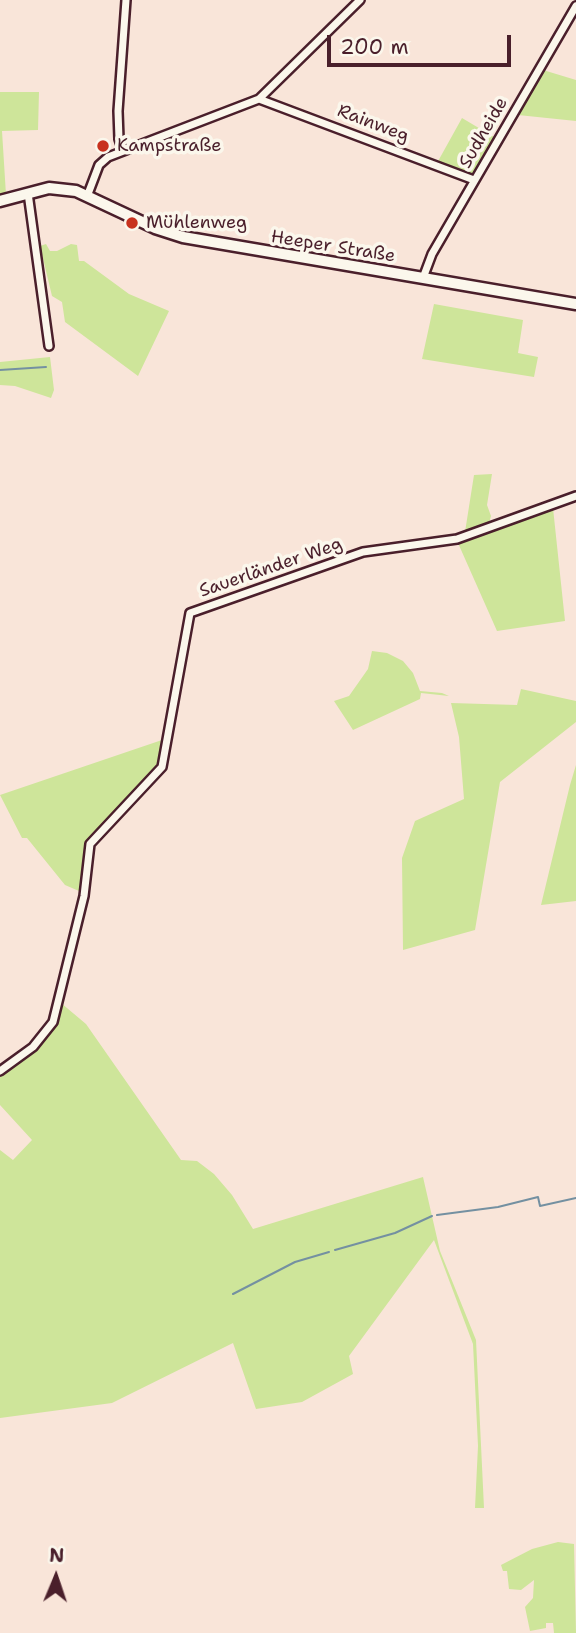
<!DOCTYPE html>
<html>
<head>
<meta charset="utf-8">
<style>
	body { margin:0 }
	#map { position:relative; width:576px; height:1633px; overflow:hidden; background:#f9e5d9; font-family:"Shantell Sans",sans-serif }
	canvas { display:block }
	.north { position:absolute; left:21px; top:1542px; width:70px; height:70px; -webkit-text-stroke:5px #fbf7ec; paint-order:stroke; rotate:2deg; font-size:19px; font-weight:700; line-height:28px; text-align:center; color:#4a1f2b }
	.north::after { content:''; display:block; margin:auto; width:24px; height:32px; background:#4a1f2b; clip-path:polygon(50% 0,100% 100%,50% 72%,0 100%) }
	.scale { position:absolute; left:327px; top:35px; width:184px; height:32px; box-sizing:border-box; border:4px solid #4a1f2b; border-top:0; padding-left:9px; font-size:21px; line-height:24px; white-space:nowrap; color:#4a1f2b; -webkit-text-stroke:5px #fbf7ec; paint-order:stroke }
</style>
</head>
<body>
<div id="map">
<canvas width="576" height="1633"></canvas>
<div class="north">N</div>
<div class="scale">200 m</div>
</div>
<script>
const ctx = document.querySelector('canvas').getContext('2d');
ctx.lineJoin = 'round';
function fill(path, color) { ctx.fillStyle = color; ctx.fill(path, 'evenodd'); }
const poly = rows => new Path2D(rows.map(r => 'M' + r).join(''));
function strokePath(path, color, width, dash) { ctx.strokeStyle = color; ctx.lineWidth = width; ctx.lineCap = dash ? 'butt' : 'round'; ctx.setLineDash(dash || []); ctx.stroke(path); }
function drawText(font, color, halo, rows, align = 'center') {
  ctx.font = font + ' "Shantell Sans",sans-serif'; ctx.lineWidth = 7; ctx.setLineDash([]); ctx.textBaseline = 'middle'; ctx.strokeStyle = halo; ctx.fillStyle = color; for (const [text, x, y, turn = 0] of rows) {
    ctx.save(); ctx.translate(x, y); ctx.rotate((+turn || 0) * Math.PI / 180); ctx.textAlign = isNaN(turn) ? turn : align; if (halo) ctx.strokeText(text, 0, 0); ctx.fillText(text, 0, 0); ctx.restore();
  }
}
const green = poly([
	[543,70,576,80,576,121,518,115],
	[0,92,39,92,38,130,2,131,6,195,0,198],
	[462,118,494,137,472,176,437,163],
	[46,244,50,251,57,251,71,244,77,245,79,261,84,261,129,294,169,311,138,376,65,322,62,302,52,296,40,246],
	[434,304,523,320,518,353,538,357,534,377,422,359],
	[50,357,54,390,51,398,15,386,0,385,0,362],
	[492,474,487,505,491,516,489,523,465,532,474,475],
	[553,508,565,621,497,631,458,543],
	[372,651,387,653,403,661,413,673,420,691,442,693,449,696,421,693,420,699,353,730,334,701,349,696,368,669],
	[521,689,576,701,576,722,500,782,475,930,403,950,402,858,415,821,464,799,459,737,451,703,517,705],
	[162,740,159,765,87,841,79,891,65,885,27,838,22,838,0,795],
	[576,765,576,901,541,905,570,785],
	[61,1003,86,1024,181,1160,197,1161,214,1174,232,1195,253,1229,423,1177,440,1251,476,1340,484,1508,475,1508,478,1446,473,1344,434,1240,349,1356,353,1374,302,1402,256,1409,233,1343,112,1403,0,1418,0,1150,13,1160,32,1140,0,1105,0,1077,30,1055,50,1032,57,1022],
	[558,1542,574,1544,576,1633,554,1633,553,1623,546,1623,546,1628,530,1631,525,1607,533,1598,534,1580,521,1590,509,1589,507,1571,503,1571,501,1565,532,1549]
]);
const stream = poly([
	[0,370,46,367],
	[437,1215,498,1207,538,1197,540,1206,576,1198],
	[335,1250,395,1233,432,1216],
	[233,1294,295,1262,329,1252]
]);
const minor = poly([
	[259,99,474,180],
	[123,151,119,139,118,111,126,0],
	[28,193,49,346],
	[88,194,99,165,108,157,259,99,360,0],
	[423,278,432,254,576,6],
	[0,1071,33,1047,53,1022,84,896,90,844,162,767,190,613,363,552,457,539,576,496]
]);
const tertiary = poly([
	[0,201,49,188,76,191,155,228,183,237,576,304]
]);
const markers = [
	[103,146,7,"#c8321e"],
	[132,223,7,"#c8321e"]
];
const streetNames = [
	["Rainweg",373,124,21],
	["Sudheide",484,133,-60],
	["Heeper Straße",333,247,9],
	["Sauerländer Weg",271,568,-19]
];
const poiNames = [
	["Kampstraße",117,146],
	["Mühlenweg",146,223]
];
fill(green, '#cee59a');
strokePath(stream, '#7490a1', 2);
strokePath(minor, '#4a1f2b', 12);
strokePath(tertiary, '#4a1f2b', 15);
strokePath(minor, '#fbf7ec', 7);
strokePath(tertiary, '#fbf7ec', 10);
for (const [x, y, r, color] of markers) { const dot = new Path2D(); dot.arc(x, y, r, 0, 2 * Math.PI); ctx.fillStyle = color; ctx.fill(dot); strokePath(dot, '#fbf7ec', 2.5); }
drawText('18px', '#4a1f2b', '#fbf7ec', streetNames);
drawText('18px', '#4a1f2b', '#fbf7ec', poiNames, 'left');
</script>
</body>
</html>
